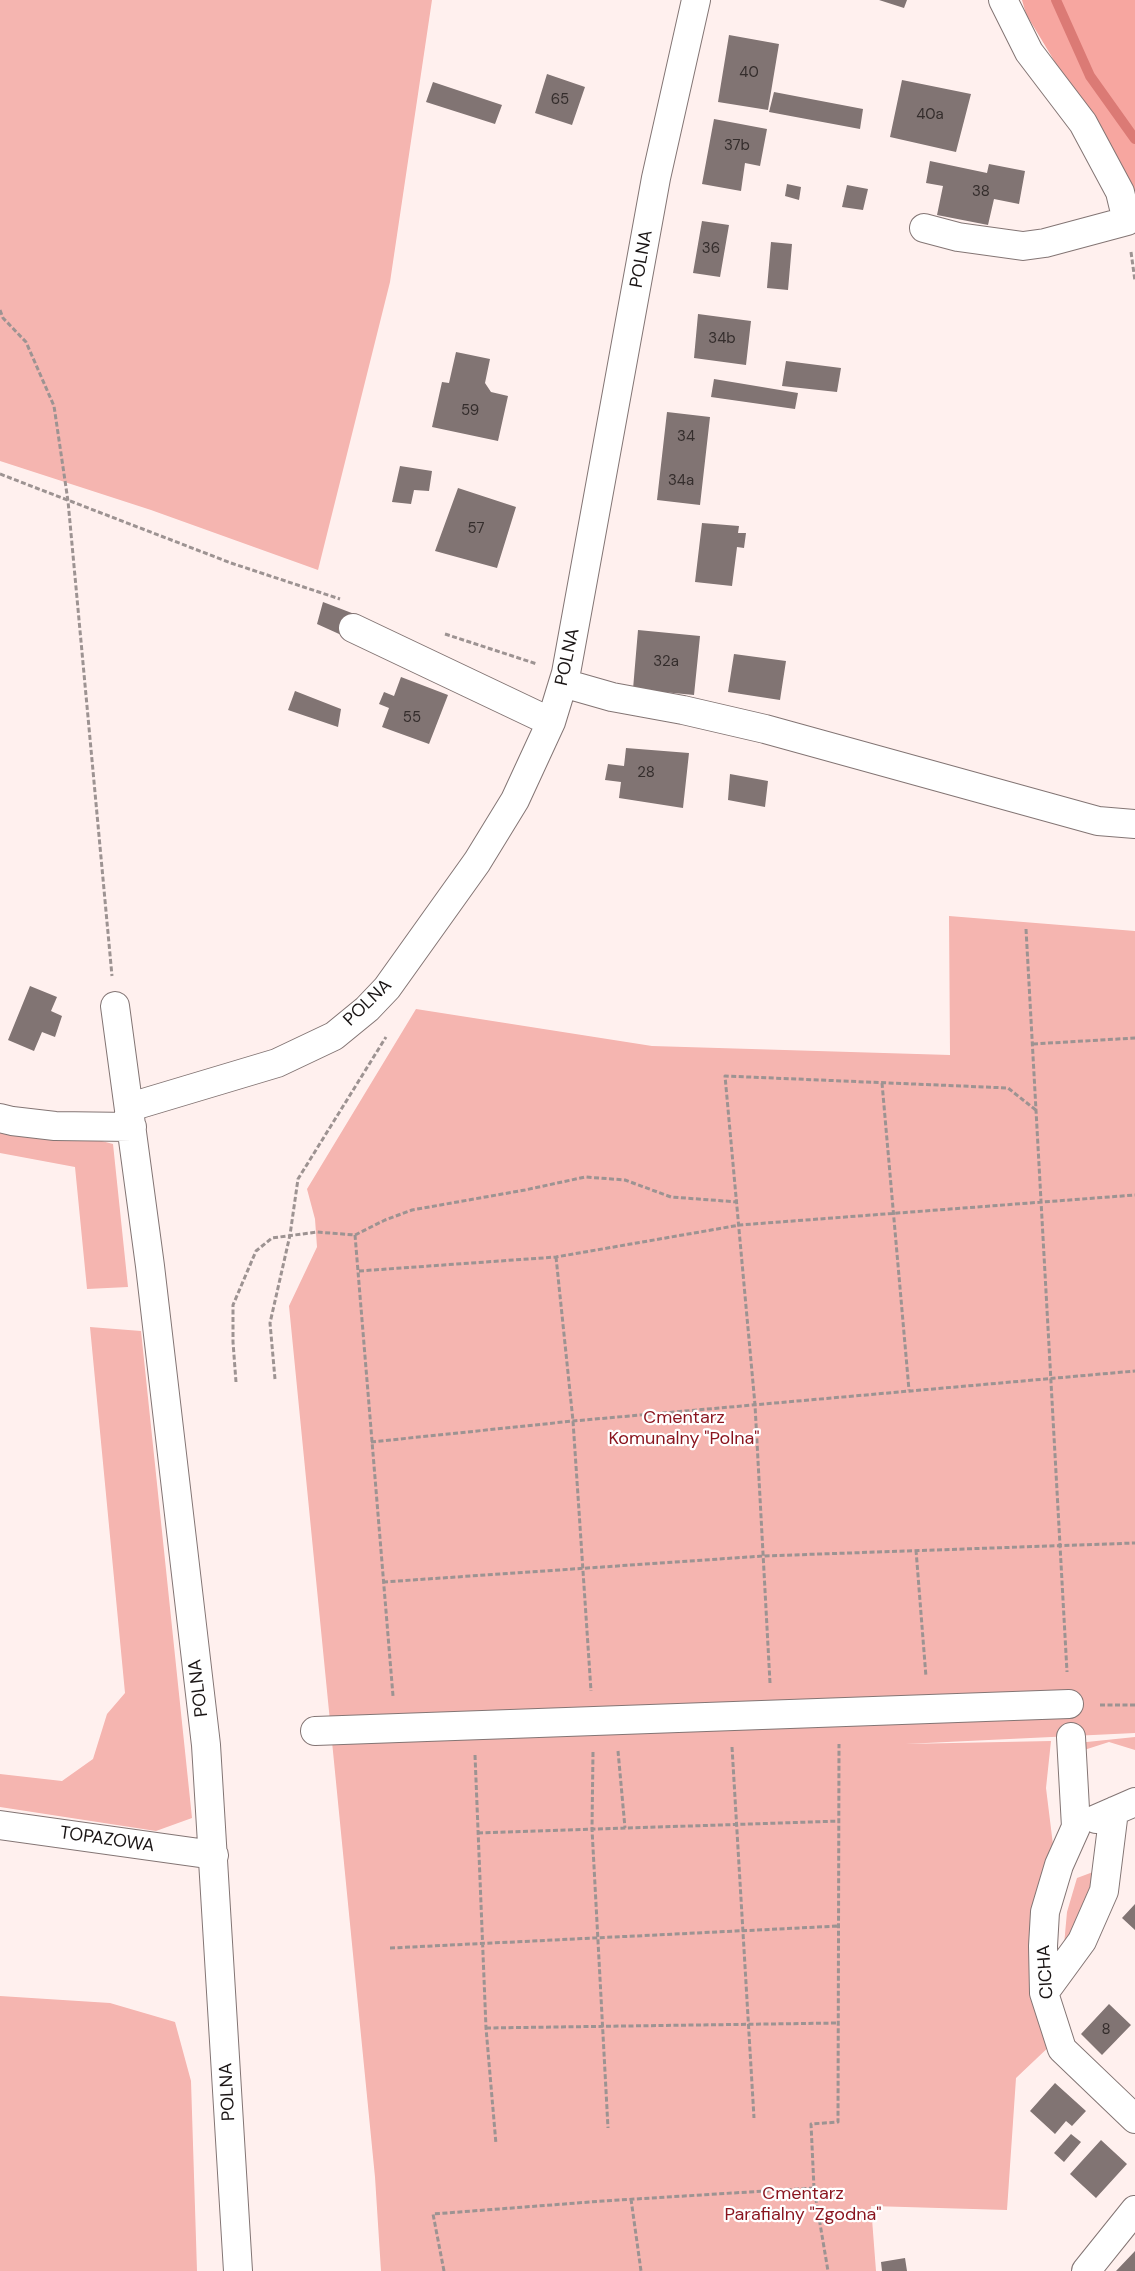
<!DOCTYPE html>
<html>
<head>
<meta charset="utf-8">
<style>
	body { margin:0 }
	canvas { display:block; background:#fff0ee }
</style>
</head>
<body>
<canvas width="1135" height="2271"></canvas>
<script>
const ctx = document.querySelector('canvas').getContext('2d');
ctx.lineJoin = 'round';
function fill(path, color) { ctx.fillStyle = color; ctx.fill(path, 'evenodd'); }
const poly = rows => new Path2D(rows.map(r => 'M' + r).join(''));
function strokePath(path, color, width, dash) { ctx.strokeStyle = color; ctx.lineWidth = width; ctx.lineCap = dash ? 'butt' : 'round'; ctx.setLineDash(dash || []); ctx.stroke(path); }
function drawText(font, color, halo, rows, align = 'center') {
  ctx.font = font + ' "DM Sans",sans-serif'; ctx.lineWidth = 4.5; ctx.setLineDash([]); ctx.textBaseline = 'middle'; ctx.strokeStyle = halo; ctx.fillStyle = color; for (const [text, x, y, turn = 0] of rows) {
    ctx.save(); ctx.translate(x, y); ctx.rotate((+turn || 0) * Math.PI / 180); ctx.textAlign = isNaN(turn) ? turn : align; if (halo) ctx.strokeText(text, 0, 0); ctx.fillText(text, 0, 0); ctx.restore();
  }
}
const green = poly([
	[0,0,432,0,390,282,318,570,151,510,0,461],
	[949,916,1135,931,1135,1733,905,1744,1051,1741,1046,1788,1055,1861,1054,2042,1016,2078,1007,2210,871,2206,876,2271,381,2271,375,2177,289,1306,317,1247,315,1219,307,1189,416,1009,652,1046,950,1055],
	[0,1114,113,1144,128,1287,87,1289,75,1167,0,1153],
	[90,1327,141,1331,192,1818,156,1831,0,1807,0,1774,62,1781,93,1759,107,1714,125,1693],
	[1135,1737,1135,1750,1109,1742,1084,1750,1077,1743],
	[1093,1872,1093,1891,1079,1928,1064,1945,1067,1912,1077,1878],
	[0,1996,110,2003,175,2022,191,2081,197,2271,0,2271]
]);
const forest = poly([
	[1022,0,1135,0,1135,203,1125,178,1026,14]
]);
const stream = poly([
	[1056,0,1090,76,1135,139]
]);
const building = poly([
	[879,0,907,0,904,8],
	[729,35,779,44,768,110,718,102],
	[547,74,585,87,572,125,535,113],
	[902,80,971,94,956,152,890,137],
	[433,82,502,105,495,124,426,102],
	[774,92,863,109,860,129,769,112],
	[714,119,767,129,760,166,745,163,741,191,702,184],
	[930,161,987,173,989,164,1025,171,1019,204,994,199,988,225,937,215,943,186,926,183],
	[787,184,801,187,799,200,785,196],
	[847,185,868,189,863,210,842,207],
	[702,221,729,225,720,277,693,273],
	[771,242,792,244,788,290,767,288],
	[698,314,751,321,746,365,694,358],
	[456,352,490,359,485,383,491,392,508,396,498,441,432,427,442,382,449,383],
	[786,361,841,368,837,392,782,386],
	[714,379,798,393,795,409,711,397],
	[667,412,710,417,700,505,657,500],
	[400,466,432,471,429,491,414,490,411,504,392,502],
	[458,488,516,507,497,568,435,551],
	[702,523,739,526,738,533,746,533,744,548,737,547,732,586,695,582],
	[323,602,357,615,348,638,317,624],
	[638,630,700,636,694,695,633,689],
	[734,654,786,661,780,700,728,692],
	[401,677,448,695,429,744,382,727,389,708,379,704,384,692,394,696],
	[295,691,341,709,338,727,288,710],
	[626,748,689,753,683,808,619,798,621,782,605,780,608,764,624,766],
	[730,774,768,781,765,807,728,800],
	[30,986,57,997,51,1011,62,1016,55,1037,42,1032,34,1051,8,1040],
	[1135,1904,1135,1930,1122,1918],
	[1109,2004,1131,2025,1102,2055,1081,2034],
	[1055,2083,1086,2111,1072,2126,1066,2121,1055,2134,1030,2111],
	[1071,2134,1081,2142,1064,2162,1054,2153],
	[1101,2140,1127,2164,1096,2198,1070,2174],
	[1135,2251,1135,2271,1116,2271],
	[905,2258,907,2271,882,2271,881,2262]
]);
const path = poly([
	[1131,252,1135,281],
	[0,310,3,318,26,342,54,406,68,501,112,976],
	[0,474,231,563,340,599],
	[445,634,537,664],
	[1026,929,1067,1672],
	[1033,1044,1135,1038],
	[882,1083,909,1390],
	[355,1235,393,1696],
	[556,1257,573,1421,591,1691],
	[359,1271,556,1257,740,1225,1135,1195],
	[275,1379,270,1323,290,1235,298,1179,386,1037],
	[236,1382,233,1342,233,1305,256,1251,272,1238,317,1232,355,1235,385,1220,412,1210,525,1190,585,1177,625,1180,671,1197,738,1202],
	[371,1442,573,1421,1135,1371],
	[916,1550,926,1677],
	[383,1582,763,1556,1135,1543],
	[770,1683,755,1405,725,1076,1008,1088,1037,1111],
	[1100,1705,1135,1705],
	[732,1747,754,2118],
	[618,1751,625,1828],
	[593,1752,592,1829,608,2128],
	[475,1755,486,2028,496,2144],
	[478,1833,840,1821],
	[390,1948,839,1926],
	[486,2028,838,2023],
	[814,2188,811,2124,838,2122,839,1744],
	[631,2199,641,2271],
	[444,2271,433,2214,603,2201,814,2188,828,2271]
]);
const minor = poly([
	[924,228,958,237,1023,246,1045,243,1127,221,1120,192,1083,123,1029,52,1003,0],
	[353,628,551,722],
	[563,683,612,697,683,710,765,729,1098,821,1135,824],
	[115,1006,150,1266,206,1745,238,2271],
	[130,1107,277,1063,334,1036,367,1009,387,988,477,862,515,800,551,722,566,673,656,178,696,0],
	[0,1118,12,1121,55,1126,132,1127],
	[315,1731,1069,1704],
	[1071,1737,1076,1827,1059,1865,1045,1912,1043,1946,1044,1993,1062,2049,1135,2119],
	[1096,1819,1135,1802],
	[0,1825,214,1855],
	[1044,1993,1082,1941,1104,1891,1114,1811],
	[1086,2271,1135,2210]
]);
const numberNames = [
	["40",749,73],
	["65",560,100],
	["40a",930,115],
	["37b",737,146],
	["38",981,192],
	["36",711,249],
	["34b",722,339],
	["59",470,411],
	["34",686,437],
	["34a",681,481],
	["57",476,529],
	["32a",666,662],
	["55",412,718],
	["28",646,773],
	["8",1106,2030]
];
const streetNames = [
	["POLNA",642,259,-80],
	["POLNA",568,657,-78],
	["POLNA",368,1003,-44],
	["POLNA",199,1688,-97],
	["TOPAZOWA",107,1840,8],
	["CICHA",1046,1972,-94],
	["POLNA",228,2092,-93]
];
const parkNames = [
	["Cmentarz",684,1418],
	["Komunalny \"Polna\"",684,1439],
	["Cmentarz",803,2194],
	["Parafialny \"Zgodna\"",803,2215]
];
fill(green, '#f5b5b0');
fill(forest, '#f7a6a0');
strokePath(stream, '#db7a75', 10);
fill(building, '#817473');
strokePath(minor, '#837574', 30);
strokePath(path, '#9d9392', 3, [5, 2.5]);
strokePath(minor, '#fff', 28);
drawText('15px', '#342d2c', null, numberNames);
drawText('18px', '#1a1515', '#fff', streetNames);
drawText('18px', '#8a141e', '#fff', parkNames);
</script>
</body>
</html>
